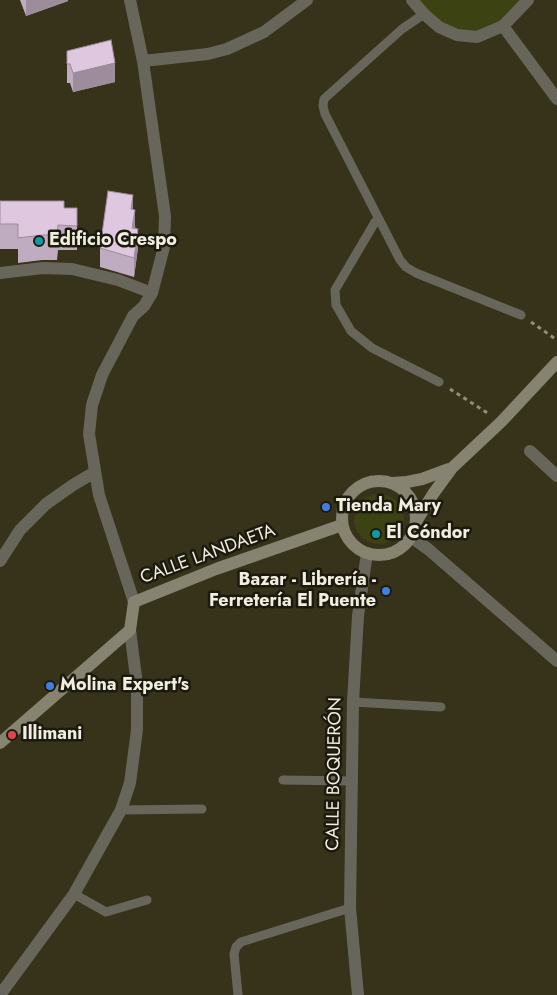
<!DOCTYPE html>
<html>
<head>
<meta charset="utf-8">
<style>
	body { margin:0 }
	canvas { display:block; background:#37321a }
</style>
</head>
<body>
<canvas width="557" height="995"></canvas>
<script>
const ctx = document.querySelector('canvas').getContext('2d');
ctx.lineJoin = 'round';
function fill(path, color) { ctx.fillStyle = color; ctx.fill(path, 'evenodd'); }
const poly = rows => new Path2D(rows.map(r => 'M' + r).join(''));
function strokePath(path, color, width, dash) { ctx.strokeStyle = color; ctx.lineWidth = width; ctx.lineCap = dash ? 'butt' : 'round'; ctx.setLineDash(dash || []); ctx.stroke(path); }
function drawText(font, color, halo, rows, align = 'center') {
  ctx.font = font + ' Jost,sans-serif'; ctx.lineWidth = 5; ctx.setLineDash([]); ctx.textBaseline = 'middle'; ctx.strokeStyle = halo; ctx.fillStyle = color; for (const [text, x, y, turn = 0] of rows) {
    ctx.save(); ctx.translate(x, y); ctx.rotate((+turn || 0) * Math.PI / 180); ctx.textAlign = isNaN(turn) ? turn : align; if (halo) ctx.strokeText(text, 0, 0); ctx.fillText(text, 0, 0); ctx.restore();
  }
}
const green = poly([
	[412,0,528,0,503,26,457,35],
	'354 519a25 25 0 1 1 50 0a25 25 0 1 1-50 0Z'
]);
const path = poly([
	[531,322,557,340],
	[450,389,489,414]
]);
const service = poly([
	[424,14,402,29,324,99,323,106,325,114,400,260,406,267,416,273,521,315],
	[379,219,375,222,335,290,336,305,351,331,372,348,439,382],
	[353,702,441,707],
	[283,780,353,781],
	[121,810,202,809],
	[74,894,106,912,147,900],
	[238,995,234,954,236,947,241,942,350,908]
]);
const minor = poly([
	[130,0,143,61,165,216,164,247,152,293,144,306,133,316,102,375,92,405,89,434,99,495,134,602],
	[412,0,424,14,439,27,457,35,477,37,503,26,528,0],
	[503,26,557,99],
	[143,61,208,54,227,49,264,32,307,0],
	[0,273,43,268,72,269,118,280,152,293],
	[530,451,557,476],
	[411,537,428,549,557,661],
	[0,561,20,530,46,504,73,485,95,472],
	[0,995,74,894,121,810,130,783,137,730,137,685,130,630]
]);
const tertiary = poly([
	[358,995,350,908,353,702,358,616,367,553]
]);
const secondary = poly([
	'342 518a37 37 0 1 1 74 0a37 37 0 1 1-74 0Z',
	[392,483,407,482,422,479,449,469],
	[416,522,433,494,452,468,502,421,557,362],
	[0,743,130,630,134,602,216,569,342,525]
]);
const wall = poly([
	[20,0,68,0,68,1,26,16],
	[67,51,115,82,73,92,70,83,67,83],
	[0,201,64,208,77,208,77,250,58,250,57,260,42,260,18,263,18,249,0,249],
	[133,210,138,248,134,277,100,267,100,248]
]);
const shadedWall = poly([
	[26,0,68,0,68,1,26,16],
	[115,63,115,82,73,92,73,73],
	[133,195,133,214,131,209],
	[135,210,135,229,132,228],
	[138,229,138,248,134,277,134,258]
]);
const building = poly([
	[111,40,115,63,73,73,70,64,67,64,67,51,111,40],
	[108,191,133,195,131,209,135,210,132,228,138,229,134,258,100,248,108,191],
	[0,201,64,201,64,208,77,208,77,226,58,225,57,235,42,235,18,238,18,224,0,224,0,201]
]);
const markers = [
	[39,241,5,"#0f9aa8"],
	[326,507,5,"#3f7fe0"],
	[376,534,5,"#0f9aa8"],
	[386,591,5,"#3f7fe0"],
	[50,686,5,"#3f7fe0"],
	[12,735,5,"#e0444e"]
];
const poiNames = [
	["Edificio Crespo",49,241],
	["Tienda Mary",336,507],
	["El Cóndor",386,534],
	["Bazar - Librería -",376,581,"right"],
	["Ferretería El Puente",376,602,"right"],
	["Molina Expert's",60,686],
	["Illimani",22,735]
];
const streetNames = [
	["CALLE LANDAETA",208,555,-20],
	["CALLE BOQUERÓN",335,774,-89]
];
fill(green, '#3c4212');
strokePath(path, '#928e7a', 3, [4, 4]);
strokePath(service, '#68665b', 9);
strokePath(minor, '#68665b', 12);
strokePath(tertiary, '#68665b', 12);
strokePath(secondary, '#868371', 12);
fill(wall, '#c0acc0');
fill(shadedWall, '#9c8c9c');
fill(building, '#dfc8df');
strokePath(building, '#9c8c9c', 1);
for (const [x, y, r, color] of markers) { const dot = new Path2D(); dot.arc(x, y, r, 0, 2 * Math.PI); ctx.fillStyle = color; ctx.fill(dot); strokePath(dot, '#1c1a0f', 2); }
drawText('bold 18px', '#f1eedf', '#1c1a0f', poiNames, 'left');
drawText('18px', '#f1eedf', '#1c1a0f', streetNames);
</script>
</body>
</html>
